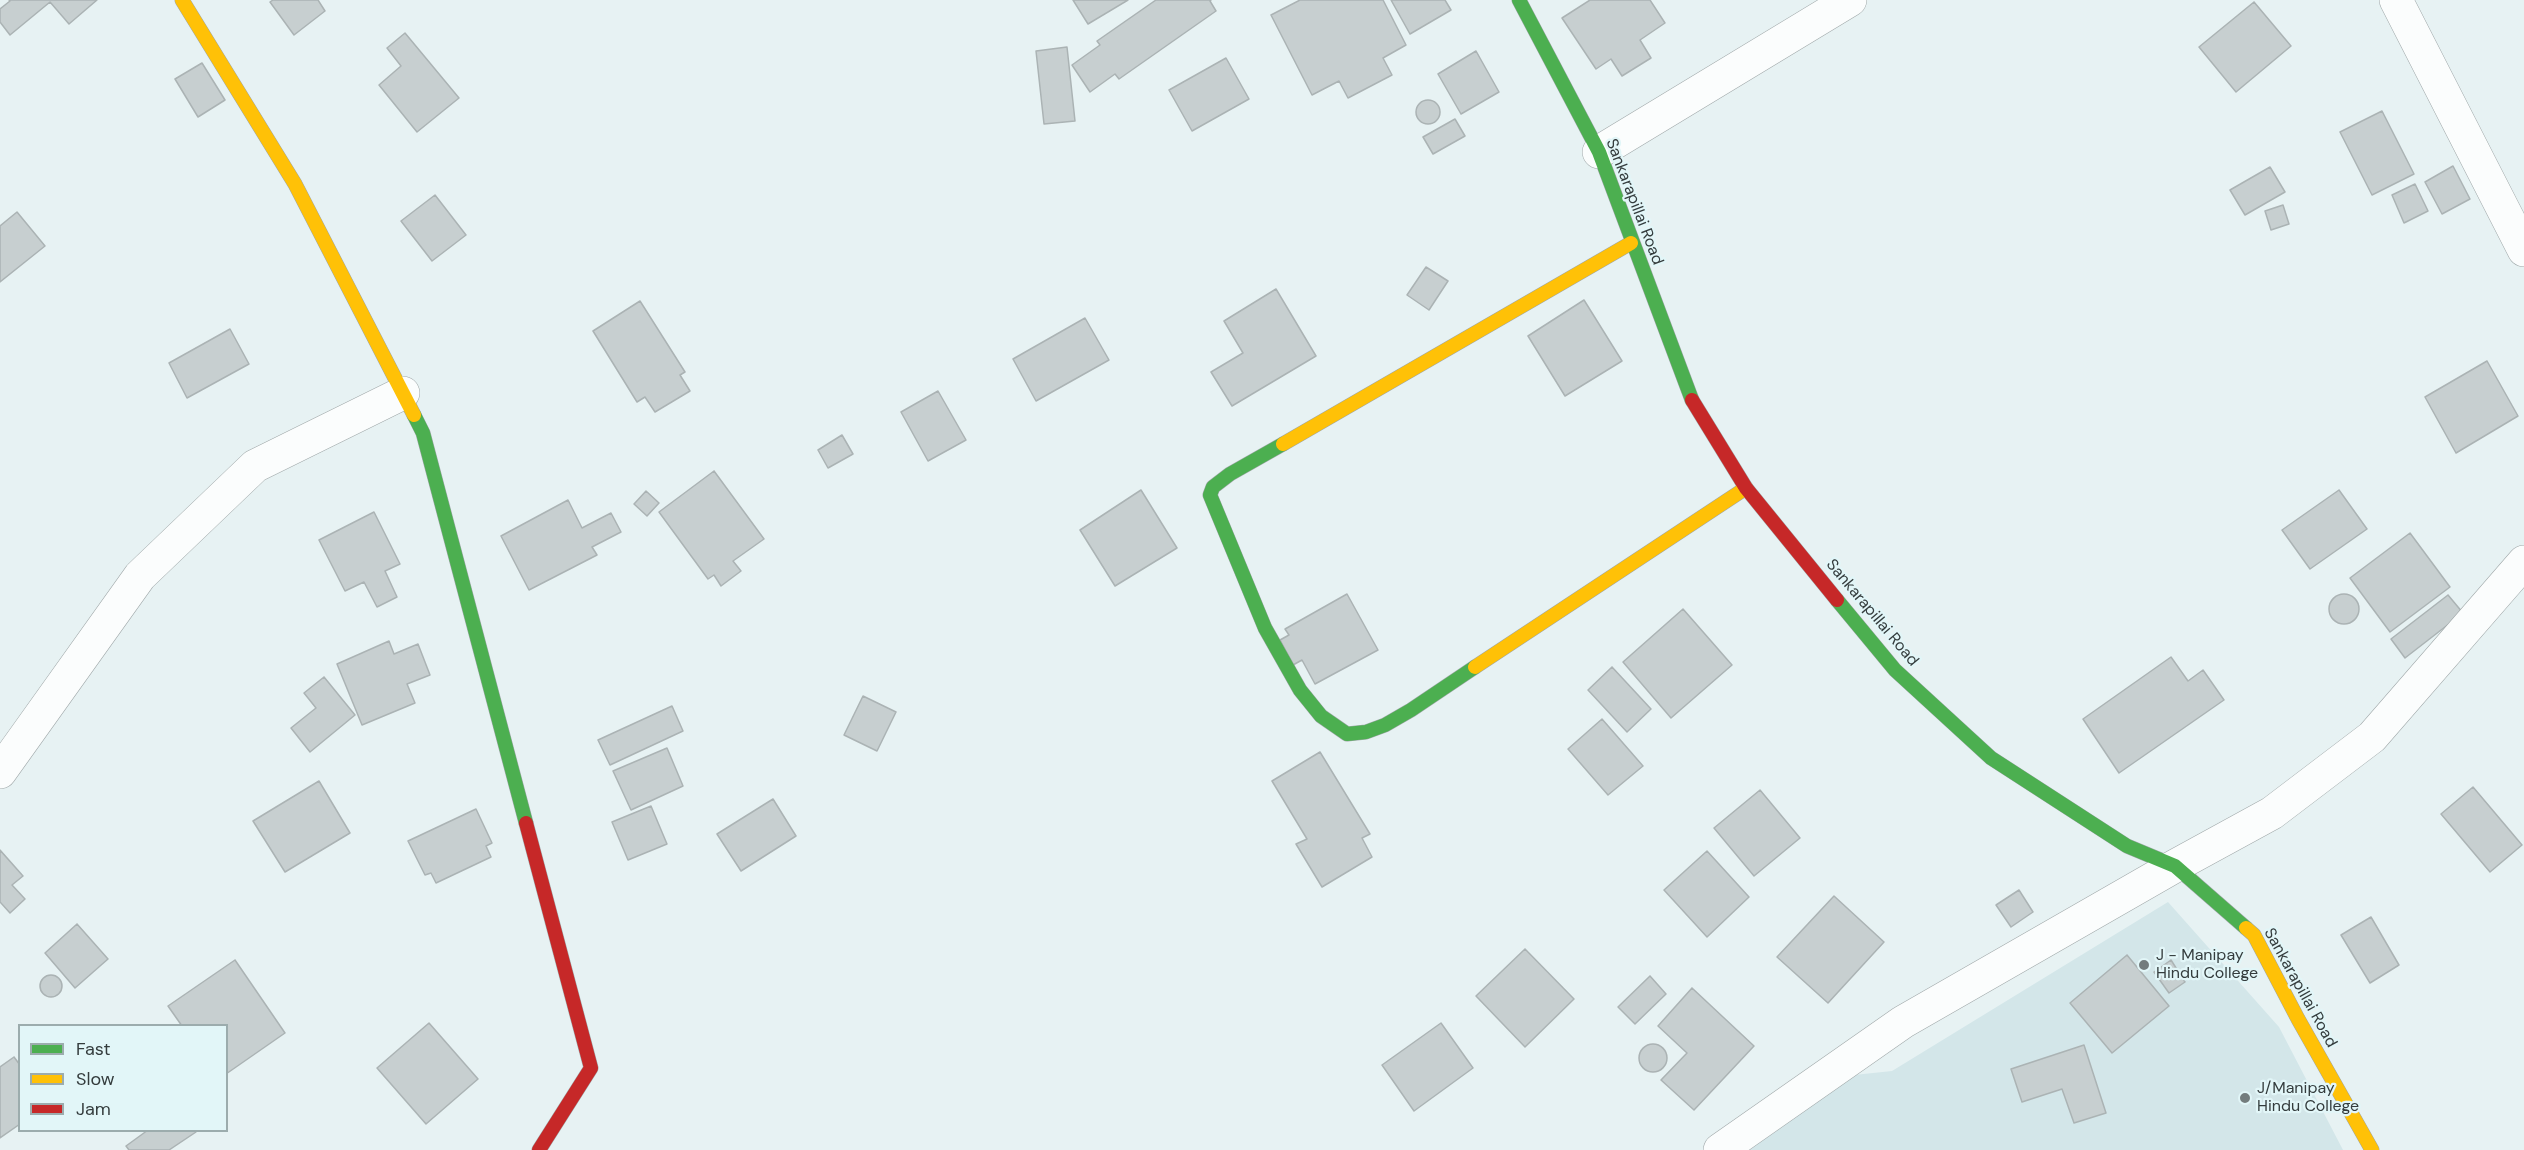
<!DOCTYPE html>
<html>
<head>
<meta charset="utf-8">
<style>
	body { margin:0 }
	#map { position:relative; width:2524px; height:1150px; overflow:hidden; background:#e7f2f3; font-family:"DM Sans",sans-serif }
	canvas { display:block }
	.legend { position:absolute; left:18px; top:1024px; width:210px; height:108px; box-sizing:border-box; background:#e2f6f8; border:2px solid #9cacad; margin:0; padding:8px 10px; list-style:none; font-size:18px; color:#343c3d }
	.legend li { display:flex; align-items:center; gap:12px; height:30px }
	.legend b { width:30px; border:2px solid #9cacad }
</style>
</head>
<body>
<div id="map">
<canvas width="2524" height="1150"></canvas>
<ul class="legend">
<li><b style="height:8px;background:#4caf50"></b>Fast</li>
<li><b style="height:8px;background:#ffc107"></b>Slow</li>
<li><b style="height:8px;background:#c62828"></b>Jam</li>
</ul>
</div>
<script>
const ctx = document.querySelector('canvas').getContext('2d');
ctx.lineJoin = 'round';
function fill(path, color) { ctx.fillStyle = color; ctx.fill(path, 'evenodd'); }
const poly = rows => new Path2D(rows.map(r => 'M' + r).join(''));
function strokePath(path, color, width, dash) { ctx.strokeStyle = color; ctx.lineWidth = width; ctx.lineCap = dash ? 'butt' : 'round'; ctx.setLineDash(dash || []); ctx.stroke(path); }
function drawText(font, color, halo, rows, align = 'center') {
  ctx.font = font + ' "DM Sans",sans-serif'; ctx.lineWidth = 4.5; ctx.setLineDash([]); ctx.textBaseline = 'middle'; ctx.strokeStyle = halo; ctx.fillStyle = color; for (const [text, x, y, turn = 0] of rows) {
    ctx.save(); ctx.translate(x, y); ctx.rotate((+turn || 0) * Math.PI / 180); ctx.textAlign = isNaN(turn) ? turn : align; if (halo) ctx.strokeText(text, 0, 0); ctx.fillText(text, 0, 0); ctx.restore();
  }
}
const built = poly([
	[2168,902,2279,1027,2343,1150,1743,1150,1835,1077,1892,1071]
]);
const building = poly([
	[9,0,97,0,69,24,50,2,10,35,0,22,0,9,10,1,9,0],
	[273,0,318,0,325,11,294,35,270,2,273,0],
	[1073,0,1128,0,1088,24,1073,0],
	[1156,0,1211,0,1210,1,1216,11,1119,79,1115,74,1090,92,1072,65,1100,45,1097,41,1156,0],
	[1300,0,1383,0,1406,45,1383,58,1392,75,1348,98,1339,81,1312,95,1271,15,1300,0],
	[1391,0,1445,0,1451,10,1410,34,1391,0],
	[1590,0,1650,0,1665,23,1640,40,1651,58,1622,76,1611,59,1596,69,1562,18,1590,0],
	[2254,2,2291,46,2236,92,2199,47,2254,2],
	[405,33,459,98,417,132,379,85,401,66,387,48,405,33],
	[1067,47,1075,121,1044,124,1036,51,1067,47],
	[1476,51,1499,92,1461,114,1438,74,1476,51],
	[1226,58,1249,99,1192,131,1169,90,1226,58],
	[202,63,225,100,198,117,175,79,202,63],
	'1416 112a12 12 0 1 1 24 0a12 12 0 1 1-24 0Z',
	[2382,111,2414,174,2372,195,2340,132,2382,111],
	[1455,119,1465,136,1433,154,1423,137,1455,119],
	[2453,166,2470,199,2442,214,2425,182,2453,166],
	[2270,167,2285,192,2245,215,2230,190,2270,167],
	[2415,184,2428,211,2404,223,2392,195,2415,184],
	[435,195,466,235,432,261,401,221,435,195],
	[2283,205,2289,224,2271,230,2265,211,2283,205],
	[17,212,45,246,0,282,0,226,17,212],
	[1426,267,1448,281,1429,310,1407,295,1426,267],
	[1276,289,1316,356,1232,406,1211,372,1243,353,1224,321,1276,289],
	[1584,300,1622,361,1565,396,1528,336,1584,300],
	[640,301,685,372,680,375,690,391,655,412,645,397,637,402,593,331,640,301],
	[1085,318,1109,360,1036,401,1013,359,1085,318],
	[230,329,249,364,187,398,169,363,230,329],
	[2487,361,2518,416,2456,453,2425,397,2487,361],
	[938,391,966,440,928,461,901,412,938,391],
	[842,435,853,454,828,468,818,450,842,435],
	[714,471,764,539,733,561,741,571,721,586,714,575,708,579,659,512,714,471],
	[1141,490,1177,548,1115,586,1080,530,1141,490],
	[2339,490,2367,529,2310,569,2282,530,2339,490],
	[646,491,659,503,647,516,634,504,646,491],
	[568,500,582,528,611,513,621,532,592,547,597,555,529,590,501,536,568,500],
	[374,512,400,564,385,571,397,597,377,607,364,582,345,591,319,540,374,512],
	[2410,533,2450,587,2390,632,2350,578,2410,533],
	[1347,594,1378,650,1315,684,1302,660,1293,665,1280,640,1289,635,1285,629,1347,594],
	'2329 609a15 15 0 1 1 30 0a15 15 0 1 1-30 0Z',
	[2448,595,2463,613,2405,658,2391,639,2448,595],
	[1683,609,1732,665,1671,718,1623,662,1683,609],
	[389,641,394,654,418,644,430,675,407,684,415,703,362,725,337,664,389,641],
	[2171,657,2188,681,2203,670,2224,700,2119,773,2083,719,2171,657],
	[1612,667,1651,709,1627,732,1588,690,1612,667],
	[324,677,355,715,310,752,291,728,316,708,304,693,324,677],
	[863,696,896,712,877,751,844,735,863,696],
	[672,706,683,731,610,765,598,740,672,706],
	[1602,719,1643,766,1608,795,1568,749,1602,719],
	[667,748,683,786,631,810,613,771,667,748],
	[1320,752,1370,834,1362,838,1372,857,1322,887,1296,844,1307,839,1272,781,1320,752],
	[319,781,350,833,285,872,253,821,319,781],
	[2473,787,2522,845,2490,872,2441,814,2473,787],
	[1760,790,1800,838,1754,876,1714,828,1760,790],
	[773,799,796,836,741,871,717,834,773,799],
	[651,806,667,844,628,860,612,822,651,806],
	[476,809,492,843,486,846,491,857,436,883,431,873,425,875,408,841,476,809],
	[0,850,23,876,12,885,25,899,10,913,0,902,0,850],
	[1707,851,1749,897,1707,937,1664,890,1707,851],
	[2019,890,2033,912,2011,927,1996,905,2019,890],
	[1834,896,1884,942,1828,1003,1777,957,1834,896],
	[2371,917,2399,965,2370,983,2341,935,2371,917],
	[77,924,108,959,75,988,45,953,77,924],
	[1525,949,1574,999,1525,1047,1476,996,1525,949],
	[2127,955,2169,1006,2112,1053,2070,1003,2127,955],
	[235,960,285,1033,226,1074,226,1026,182,1026,168,1006,235,960],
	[2171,960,2185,982,2169,993,2154,972,2171,960],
	'40 986a11 11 0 1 1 22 0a11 11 0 1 1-22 0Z',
	[1650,976,1666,994,1635,1024,1618,1007,1650,976],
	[1692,988,1754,1046,1694,1110,1661,1080,1687,1053,1658,1026,1692,988],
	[429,1023,478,1079,426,1124,377,1068,429,1023],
	[1441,1023,1473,1068,1414,1111,1382,1065,1441,1023],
	'1639 1058a14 14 0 1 1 28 0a14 14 0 1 1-28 0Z',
	[2084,1045,2106,1113,2074,1123,2062,1089,2022,1102,2011,1069,2084,1045],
	[14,1057,20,1065,20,1124,0,1138,0,1067,14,1057],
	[148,1130,195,1130,196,1132,169,1150,129,1150,126,1146,148,1130]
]);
const street = poly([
	[2396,0,2524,250],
	[1599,152,1850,0],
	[0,772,140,576,255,466,403,393],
	[1720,1150,1903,1022,2175,866,2272,813,2372,737,2524,562]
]);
const fast = poly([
	[1519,0,1599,152,1692,400],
	[414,415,423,433,526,823],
	[1283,444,1230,474,1213,487,1210,495,1265,628,1300,690,1321,716,1347,734,1366,732,1385,725,1411,710,1475,667],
	[1837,600,1895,670,1991,758,2127,846,2175,866,2246,928]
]);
const slow = poly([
	[182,0,295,184,414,415],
	[1283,444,1631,243],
	[1475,667,1746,488],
	[2246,928,2254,935,2298,1019,2372,1150]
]);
const jam = poly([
	[1692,400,1746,488,1837,600],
	[526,823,591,1068,539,1150]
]);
const markers = [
	[2144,965,6,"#737c7d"],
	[2245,1098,6,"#737c7d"]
];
const streetNames = [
	["Sankarapillai Road",1634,202,69],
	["Sankarapillai Road",1872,613,50],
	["Sankarapillai Road",2300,988,61]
];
const poiNames = [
	["J - Manipay",2156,956],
	["Hindu College",2156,974],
	["J/Manipay",2257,1089],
	["Hindu College",2257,1107]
];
fill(built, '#d3e6e9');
fill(building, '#c7cfd0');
strokePath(building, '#abb3b4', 1.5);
strokePath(street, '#9fa7a8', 34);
strokePath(fast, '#9fa7a8', 15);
strokePath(slow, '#9fa7a8', 15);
strokePath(jam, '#9fa7a8', 15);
strokePath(street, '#fbfdfd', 33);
strokePath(fast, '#4caf50', 14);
strokePath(slow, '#ffc107', 14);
strokePath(jam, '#c62828', 14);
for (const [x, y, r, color] of markers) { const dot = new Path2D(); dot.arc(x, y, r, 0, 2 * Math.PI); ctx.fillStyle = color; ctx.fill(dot); strokePath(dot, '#e2f6f8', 2); }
drawText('16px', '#343c3d', '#e2f6f8', streetNames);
drawText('16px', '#343c3d', '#e2f6f8', poiNames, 'left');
</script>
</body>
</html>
